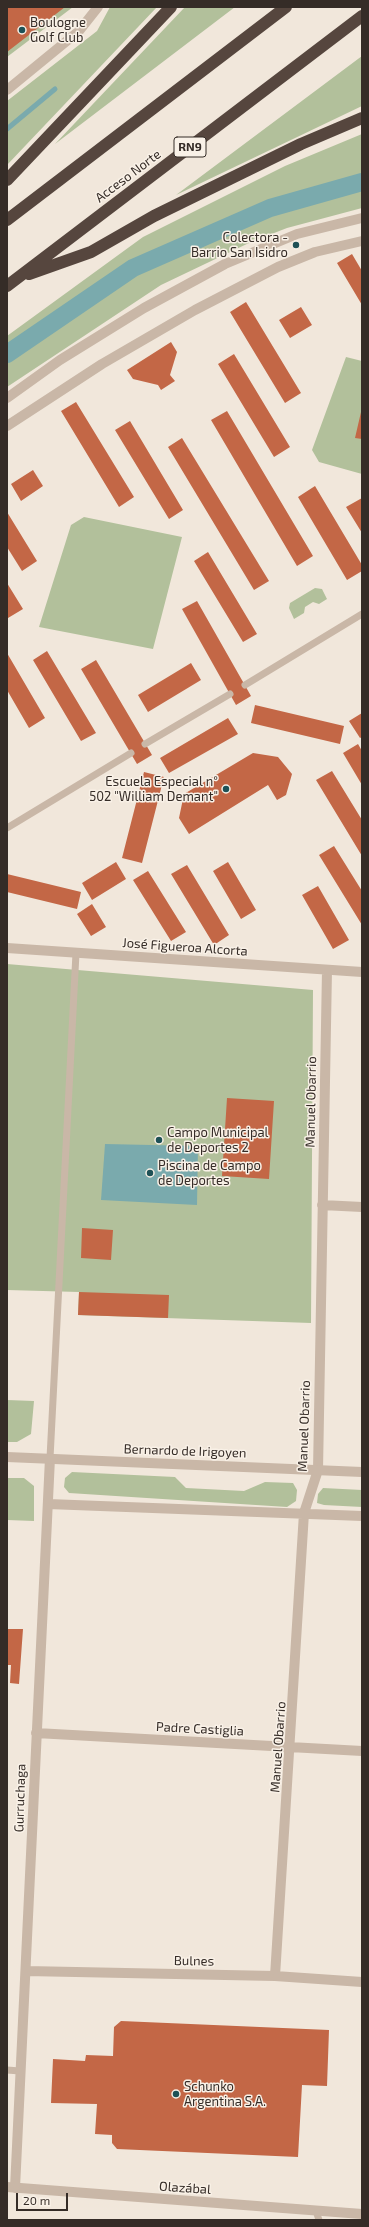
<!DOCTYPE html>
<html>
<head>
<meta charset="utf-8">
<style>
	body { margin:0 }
	#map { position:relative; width:369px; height:2227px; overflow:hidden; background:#f1e7db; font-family:"Exo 2",sans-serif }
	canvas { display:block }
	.frame { position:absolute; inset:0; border:8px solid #352c27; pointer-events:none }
	.scale { position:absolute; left:16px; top:2193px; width:52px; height:18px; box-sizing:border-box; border:2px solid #352c27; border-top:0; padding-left:5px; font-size:12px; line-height:14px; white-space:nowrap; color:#352c27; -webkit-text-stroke:3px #f9f1e7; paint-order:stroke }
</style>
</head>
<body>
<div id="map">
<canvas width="369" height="2227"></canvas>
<div class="frame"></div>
<div class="scale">20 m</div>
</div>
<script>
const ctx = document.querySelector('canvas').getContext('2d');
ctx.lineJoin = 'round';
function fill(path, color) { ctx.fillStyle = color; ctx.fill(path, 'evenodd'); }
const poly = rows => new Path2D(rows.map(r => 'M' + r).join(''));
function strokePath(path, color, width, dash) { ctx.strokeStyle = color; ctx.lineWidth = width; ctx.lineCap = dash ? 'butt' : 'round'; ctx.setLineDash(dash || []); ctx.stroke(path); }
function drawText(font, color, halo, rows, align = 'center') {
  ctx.font = font + ' "Exo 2",sans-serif'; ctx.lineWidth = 3; ctx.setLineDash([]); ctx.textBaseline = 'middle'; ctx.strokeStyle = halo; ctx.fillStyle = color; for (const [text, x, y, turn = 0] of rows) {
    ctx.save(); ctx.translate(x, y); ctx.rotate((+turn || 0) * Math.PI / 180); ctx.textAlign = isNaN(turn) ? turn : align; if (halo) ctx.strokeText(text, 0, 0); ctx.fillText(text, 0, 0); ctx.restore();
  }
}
const green = poly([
	[7,7,73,7,7,57],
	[110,7,157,7,7,165,7,101,97,31],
	[185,7,235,7,55,144],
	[362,56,362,106,176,195],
	[362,134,362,208,287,228,251,242,161,285,7,387,7,336,143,237,285,166],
	[346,357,362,361,362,474,319,462,312,450],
	[84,517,182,537,153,649,39,627,71,525],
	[315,588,322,589,327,599,319,604,313,602,305,607,304,613,294,619,289,608,290,603],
	[7,964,313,990,311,1323,78,1315,79,1292,7,1290],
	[7,1400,34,1401,31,1434,17,1442,7,1442],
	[72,1472,175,1477,186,1488,244,1491,265,1482,293,1483,297,1490,296,1501,287,1507,69,1493,64,1487,65,1478],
	[7,1478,24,1478,34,1486,34,1521,7,1520],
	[323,1488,362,1490,362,1507,324,1505,317,1503,318,1494]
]);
const water = poly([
	[105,1144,198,1146,197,1205,101,1200]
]);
const stream = poly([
	[7,129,55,89]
]);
const canal = poly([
	[7,354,133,268,270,208,362,182]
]);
const building = poly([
	[7,7,65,7,7,52],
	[352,254,362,271,362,305,337,263],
	[246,302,301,393,285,403,230,312],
	[301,307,312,325,290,338,279,320],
	[171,342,177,352,170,375,175,381,161,390,158,385,133,379,127,370],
	[234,354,290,447,274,457,218,364],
	[76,402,134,497,119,507,61,411],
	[227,411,313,556,297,566,211,420],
	[361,412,362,412,362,439,355,438],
	[130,421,183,510,169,519,115,430],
	[182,438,269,581,254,590,168,447],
	[33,470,43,486,21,501,11,484],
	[315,486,362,565,362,571,347,580,298,497],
	[362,498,362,533,346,507],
	[7,512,37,561,22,571,7,547],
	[208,552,257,634,243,642,194,561],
	[7,583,23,609,8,618,7,617],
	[197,601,251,696,236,705,182,609],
	[47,651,96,733,81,741,33,660],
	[7,653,45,718,29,728,7,690],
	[96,660,152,755,137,764,81,669],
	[191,663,201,680,148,712,138,695],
	[255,705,344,726,340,744,251,723],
	[362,713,362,737,360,738,349,721],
	[228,718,238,734,169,773,160,758],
	[358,744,362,751,362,785,343,753],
	[253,753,278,757,292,774,286,795,277,800,268,785,189,834,179,818,184,794],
	[332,771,362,820,362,856,316,780],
	[144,772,164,777,142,863,122,858],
	[334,846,362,891,362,925,319,855],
	[116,862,126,879,92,900,82,883],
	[228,862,256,910,241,919,213,871],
	[187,865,229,935,214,945,171,874],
	[148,871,186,932,171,941,133,880],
	[7,874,81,892,77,909,7,892],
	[318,886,349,940,333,949,302,895],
	[92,904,106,927,91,936,77,914],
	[227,1098,274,1101,269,1179,222,1176],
	[82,1228,113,1230,111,1260,81,1258],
	[79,1292,169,1295,168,1318,78,1315],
	[7,1629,23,1629,19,1684,10,1683,11,1665,7,1665],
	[121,2021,329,2030,327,2086,302,2085,298,2157,117,2149,112,2143,112,2135,95,2134,97,2104,51,2103,53,2059,85,2061,86,2055,113,2056,114,2027]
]);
const service = poly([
	[245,685,362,614],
	[145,744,230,694],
	[7,828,131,753],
	[50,1458,76,953],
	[7,2070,20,2071],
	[316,2211,319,2220]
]);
const minor = poly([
	[7,426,102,364,195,310,278,267,315,252,362,241],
	[7,948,362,972],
	[322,1205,362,1207],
	[48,1504,362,1516],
	[36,1733,362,1751],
	[26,1971,275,1976,362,1982],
	[275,1976,304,1513,318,1470,327,970],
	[7,2187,362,2214],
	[15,2188,50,1458]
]);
const tertiary = poly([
	[7,90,79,31,98,7],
	[7,398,60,360,144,308,225,264,297,234,362,218],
	[7,1457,362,1472]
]);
const motorway = poly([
	[7,180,171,7],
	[7,220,286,7],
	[29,274,91,252,154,216,301,144,362,118],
	[7,286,362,16]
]);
const markers = [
	[22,30,4,"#1e5156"],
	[296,245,4,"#1e5156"],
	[226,789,4,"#1e5156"],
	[159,1140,4,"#1e5156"],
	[150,1173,4,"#1e5156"],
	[176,2094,4,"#1e5156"]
];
const shields = [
	[190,147,32]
];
const shieldNames = [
	["RN9",190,147]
];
const poiNames = [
	["Boulogne",30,23],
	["Golf Club",30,38],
	["Colectora -",288,238,"right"],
	["Barrio San Isidro",288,253,"right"],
	["Escuela Especial n°",218,782,"right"],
	["502 \"William Demant\"",218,797,"right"],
	["Campo Municipal",167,1133],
	["de Deportes 2",167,1148],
	["Piscina de Campo",158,1166],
	["de Deportes",158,1181],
	["Schunko",184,2087],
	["Argentina S.A.",184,2102]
];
const streetNames = [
	["Acceso Norte",128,176,-37],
	["José Figueroa Alcorta",185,947,4],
	["Manuel Obarrio",311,1102,-89],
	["Manuel Obarrio",304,1426,-88],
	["Bernardo de Irigoyen",185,1451,2],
	["Padre Castiglia",200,1729,3],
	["Manuel Obarrio",278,1747,-86],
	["Gurruchaga",20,1798,-88],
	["Bulnes",194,1961,1],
	["Olazábal",185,2188,4]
];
fill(green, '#b2c09b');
fill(water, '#7aaaad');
strokePath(stream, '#7aaaad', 5);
strokePath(canal, '#7aaaad', 18);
fill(building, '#c36746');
strokePath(service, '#c9b7a7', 7);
strokePath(minor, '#c9b7a7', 10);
strokePath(tertiary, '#c9b7a7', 10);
strokePath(motorway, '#56463e', 12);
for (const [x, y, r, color] of markers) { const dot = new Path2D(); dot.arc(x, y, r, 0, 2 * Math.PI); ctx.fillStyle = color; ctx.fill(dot); strokePath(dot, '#f9f1e7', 1.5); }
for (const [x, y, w] of shields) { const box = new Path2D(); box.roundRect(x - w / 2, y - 10, w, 20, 3); ctx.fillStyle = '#f9f1e7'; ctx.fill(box); strokePath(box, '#352c27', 1); }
drawText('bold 12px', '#352c27', null, shieldNames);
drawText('13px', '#352c27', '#f9f1e7', poiNames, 'left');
drawText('13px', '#352c27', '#f9f1e7', streetNames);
</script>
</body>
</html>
